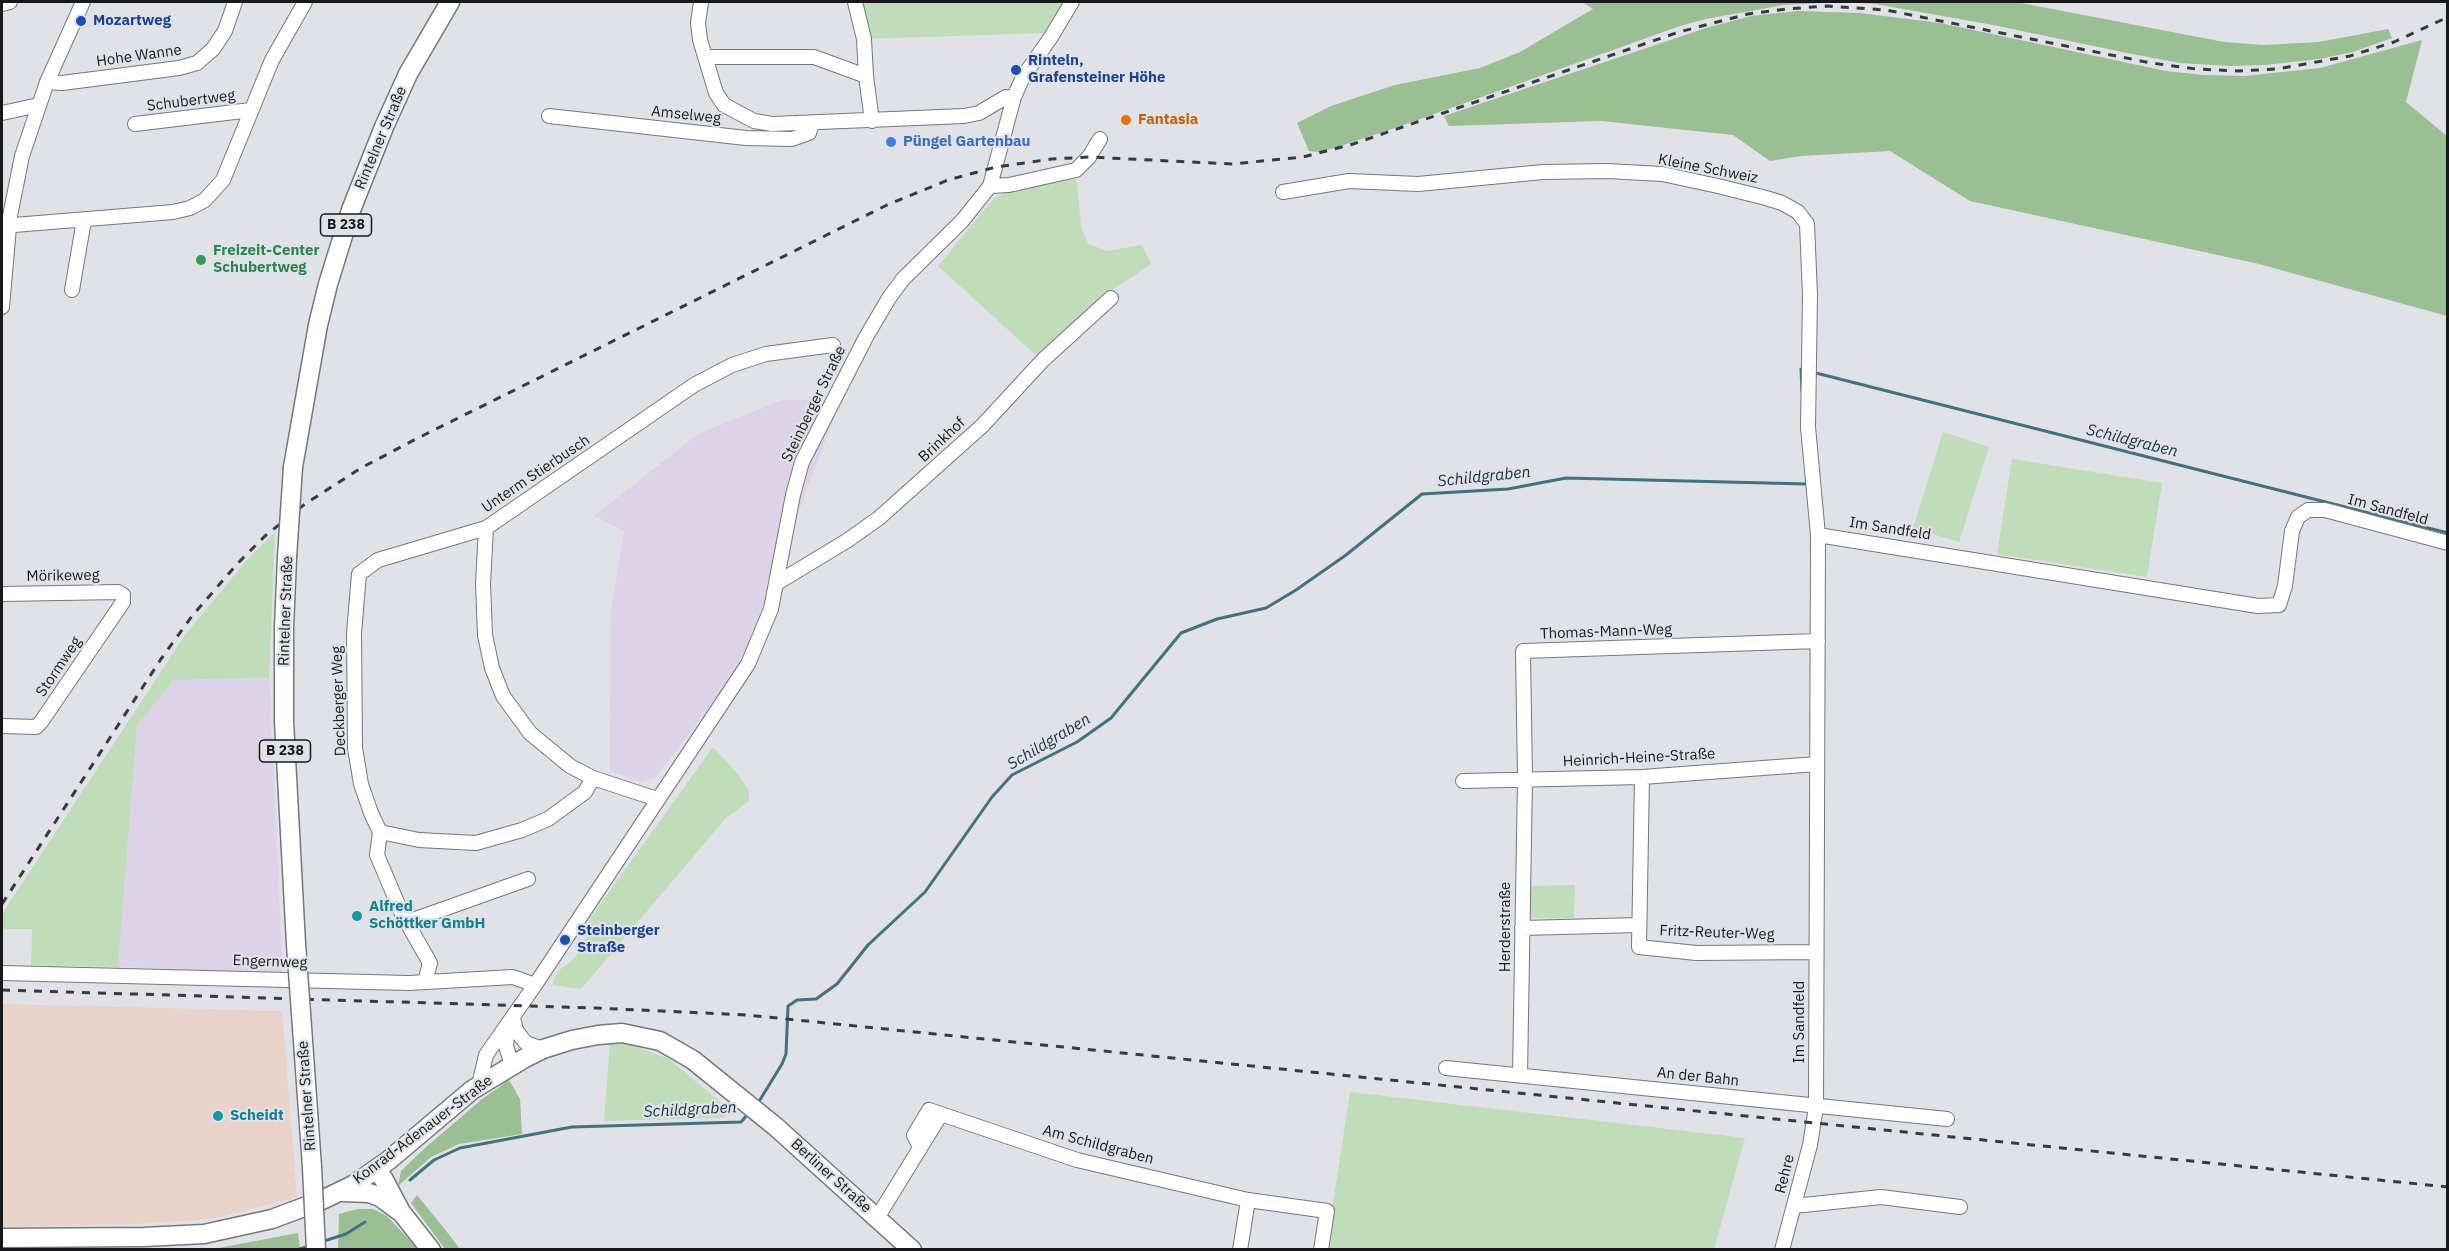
<!DOCTYPE html>
<html>
<head>
<meta charset="utf-8">
<style>
	body { margin:0 }
	#map { position:relative; width:2449px; height:1251px; overflow:hidden; background:#e1e1e8; font-family:"IBM Plex Sans",sans-serif }
	canvas { display:block }
	.frame { position:absolute; inset:0; border:3px solid #18181b; pointer-events:none }
</style>
</head>
<body>
<div id="map">
<canvas width="2449" height="1251"></canvas>
<div class="frame"></div>
</div>
<script>
const ctx = document.querySelector('canvas').getContext('2d');
ctx.lineJoin = 'round';
function fill(path, color) { ctx.fillStyle = color; ctx.fill(path, 'evenodd'); }
const poly = rows => new Path2D(rows.map(r => 'M' + r).join(''));
function strokePath(path, color, width, dash) { ctx.strokeStyle = color; ctx.lineWidth = width; ctx.lineCap = dash ? 'butt' : 'round'; ctx.setLineDash(dash || []); ctx.stroke(path); }
function drawText(font, color, halo, rows, align = 'center') {
  ctx.font = font + ' "IBM Plex Sans",sans-serif'; ctx.lineWidth = 4.5; ctx.setLineDash([]); ctx.textBaseline = 'middle'; ctx.strokeStyle = halo; ctx.fillStyle = color; for (const [text, x, y, turn = 0] of rows) {
    ctx.save(); ctx.translate(x, y); ctx.rotate((+turn || 0) * Math.PI / 180); ctx.textAlign = isNaN(turn) ? turn : align; if (halo) ctx.strokeText(text, 0, 0); ctx.fillText(text, 0, 0); ctx.restore();
  }
}
const commercial = poly([
	[782,400,841,400,748,645,724,689,655,778,641,782,610,771,611,612,624,531,594,516,698,434],
	[269,678,283,973,118,967,137,725,174,680]
]);
const industrial = poly([
	[2,1004,282,1011,297,1197,213,1219,133,1224,2,1227]
]);
const green = poly([
	[856,2,1064,2,1045,33,864,39],
	[1072,176,1077,182,1081,227,1088,244,1107,251,1142,245,1151,264,1109,292,1038,357,938,266,994,198,1010,191],
	[1943,432,1989,447,1959,542,1913,528],
	[2012,459,2162,483,2147,577,1997,554],
	[275,532,269,678,174,680,137,725,118,967,31,965,32,929,3,929,2,942,2,914,185,635,246,561],
	[713,747,737,773,748,789,749,801,725,819,581,989,552,985,557,972,576,957,587,934,591,917],
	[1575,885,1574,918,1529,918,1531,886],
	[610,1043,632,1045,669,1059,732,1112,722,1118,604,1121],
	[1350,1092,1745,1138,1714,1249,1326,1250]
]);
const forest = poly([
	[1582,2,2016,2,2224,42,2263,45,2319,42,2388,29,2392,38,2353,52,2319,59,2265,65,2230,66,2180,63,2132,54,1993,25,1875,4,1842,2,1784,5,1706,19,1680,26,1395,128,1334,148,1318,152,1309,151,1297,123,1331,106,1395,85,1480,68,1520,52,1593,9],
	[1797,11,1860,13,1940,23,2166,71,2203,75,2245,76,2320,68,2422,40,2406,102,2447,136,2447,316,2259,264,1970,201,1890,151,1801,156,1770,161,1733,135,1601,121,1449,126,1444,116,1706,28,1751,16],
	[509,1080,520,1099,522,1134,459,1144,431,1157,398,1186,401,1171,425,1148,481,1100],
	[417,1195,447,1232,460,1249,445,1249,411,1203],
	[358,1209,373,1209,387,1216,418,1249,338,1249,339,1214],
	[298,1233,300,1249,213,1249]
]);
const stream = poly([
	[1812,372,2448,533],
	[1802,391,1801,369,1804,370],
	[758,1103,782,1064,786,1054,788,1006,797,1000,816,999,837,984,868,945,925,892,992,797,1012,775,1077,742,1111,718,1181,633,1217,619,1266,608,1296,590,1346,555,1422,494,1508,489,1566,478,1807,484,1807,481],
	[410,1180,434,1160,460,1148,572,1127,741,1122,749,1113],
	[321,1242,346,1234,365,1222],
	[297,1250,309,1246]
]);
const minor = poly([
	[701,2,698,23,700,40,716,93,724,105,754,121,772,124,964,116,979,113,1006,97,1014,97],
	[855,2,864,39,866,76,872,121],
	[2,4,10,2],
	[705,57,814,57,866,76],
	[47,82,62,83,179,68,197,63,213,49,225,31,235,2],
	[2,113,39,105],
	[549,116,746,138,792,139,809,133,812,123],
	[135,124,251,110],
	[990,186,1009,185,1076,170,1089,157,1100,139],
	[1283,192,1349,181,1418,184,1543,172,1607,171,1662,174,1718,186,1766,198,1782,203,1798,212,1807,224,1810,295,1808,427,1818,535],
	[2,226,173,212,190,208,205,200,223,180,272,60,305,2],
	[72,290,84,220],
	[2,307,10,216,22,156,47,82,83,2],
	[486,528,378,560,359,574,354,633,355,748,361,784,371,813,380,832,419,840,476,843,522,830,548,819,585,792,593,778],
	[777,583,848,540,879,518,982,426,1043,360,1111,298],
	[2,594,118,592,123,595,123,602,41,722,36,727,2,726],
	[1642,777,1639,947,1696,953,1816,952],
	[1463,781,1642,777,1817,764],
	[657,799,593,778,570,766,530,733,503,696,492,668,485,635,483,583,486,528,694,385,732,365,766,354,833,345],
	[380,832,377,855,402,914,430,963,425,982],
	[407,922,528,879],
	[1522,928,1639,925],
	[2,973,409,983,513,977,535,985],
	[513,1018,516,1030,521,1037,526,1043,543,1049],
	[508,1026,506,1046,512,1065],
	[1446,1068,1947,1119],
	[1520,1075,1525,779,1523,651,1818,641],
	[479,1085,486,1055,535,985,748,664,771,609,793,495,802,462,866,337,889,298,903,279,962,221,990,186,1014,97,1023,77,1051,37,1072,2],
	[920,1147,914,1135,929,1110,941,1114],
	[1248,1200,1327,1211,1321,1250],
	[1794,1206,1881,1197,1960,1207],
	[877,1218,941,1114,1077,1160,1248,1200,1240,1250],
	[1782,1250,1810,1145,1816,1107,1818,535,2258,606,2279,605,2285,586,2292,531,2298,517,2308,510,2325,510,2448,543]
]);
const major = poly([
	[293,467,318,325,328,284,351,210,384,127,408,74,450,2],
	[287,557,284,628,284,721,296,944],
	[304,1055,312,1167],
	[376,1170,383,1178,401,1212,431,1250],
	[342,1192,369,1193,380,1197,399,1211],
	[2,1238,144,1237,204,1234,272,1219,320,1201,353,1185,389,1160,472,1090,525,1058,543,1049,572,1040,598,1035,622,1033,660,1041,693,1060,776,1127,912,1250]
]);
const rail = poly([
	[2,904,161,659,192,616,238,563,265,536,305,504,361,468,416,439,887,205,948,180,996,167,1052,159,1089,157,1232,164,1303,157,1353,144,1679,32,1748,14,1786,9,1827,6,1886,10,2151,63,2196,69,2238,71,2277,69,2350,56,2394,42,2448,17],
	[2,990,596,1008,747,1015,2448,1187]
]);
const majorBridge = poly([
	[287,557,293,467],
	[296,944,304,1055],
	[312,1167,316,1250]
]);
const markers = [
	[81,21,6,"#1a4fb4"],
	[1016,70,6,"#1a4fb4"],
	[1126,120,6,"#e8710a"],
	[891,142,6,"#3f7fe0"],
	[201,260,6,"#2e9e5b"],
	[357,916,6,"#0f9aa8"],
	[565,940,6,"#1a4fb4"],
	[218,1116,6,"#0f9aa8"]
];
const shields = [
	[346,225,51],
	[285,751,51]
];
const shieldNames = [
	["B 238",346,225],
	["B 238",285,751]
];
const transitNames = [
	["Mozartweg",93,21],
	["Rinteln,",1028,61],
	["Grafensteiner Höhe",1028,78],
	["Steinberger",577,931],
	["Straße",577,948]
];
const streetNames = [
	["Hohe Wanne",139,56,-8],
	["Schubertweg",191,101,-7],
	["Amselweg",686,115,6],
	["Rintelner Straße",381,138,-67],
	["Kleine Schweiz",1708,169,11],
	["Steinberger Straße",814,404,-64],
	["Brinkhof",942,440,-43],
	["Unterm Stierbusch",536,474,-34],
	["Im Sandfeld",2388,510,15],
	["Im Sandfeld",1890,529,9],
	["Mörikeweg",63,576,-1],
	["Rintelner Straße",286,611,-88],
	["Thomas-Mann-Weg",1606,632,-2],
	["Stormweg",59,667,-56],
	["Deckberger Weg",339,701,-92],
	["Heinrich-Heine-Straße",1639,758,-3],
	["Herderstraße",1506,927,-90],
	["Fritz-Reuter-Weg",1717,933,2],
	["Engernweg",270,962,2],
	["Im Sandfeld",1800,1022,-90],
	["An der Bahn",1698,1077,6],
	["Rintelner Straße",307,1096,-94],
	["Konrad-Adenauer-Straße",423,1130,-37],
	["Am Schildgraben",1098,1145,15],
	["Rehre",1785,1174,-76],
	["Berliner Straße",831,1176,42]
];
const foodNames = [
	["Fantasia",1138,120]
];
const shopNames = [
	["Püngel Gartenbau",903,142]
];
const leisureNames = [
	["Freizeit-Center",213,251],
	["Schubertweg",213,268]
];
const cultureNames = [
	["Alfred",369,907],
	["Schöttker GmbH",369,924],
	["Scheidt",230,1116]
];
const waterNames = [
	["Schildgraben",2132,441,14],
	["Schildgraben",1484,477,-6],
	["Schildgraben",1049,742,-31],
	["Schildgraben",690,1110,-3]
];
fill(commercial, '#ddd3e8');
fill(industrial, '#e9d2c7');
fill(green, '#beddb8');
fill(forest, '#9abf93');
strokePath(stream, '#41727d', 3);
strokePath(minor, '#76767d', 16);
strokePath(major, '#76767d', 21);
strokePath(minor, '#fff', 14);
strokePath(major, '#fff', 18);
strokePath(rail, '#3a3a3e', 3, [8, 8]);
strokePath(majorBridge, '#76767d', 21, []);
strokePath(majorBridge, '#fff', 18);
for (const [x, y, r, color] of markers) { const dot = new Path2D(); dot.arc(x, y, r, 0, 2 * Math.PI); ctx.fillStyle = color; ctx.fill(dot); strokePath(dot, '#e1e1e8', 2); }
for (const [x, y, w] of shields) { const box = new Path2D(); box.roundRect(x - w / 2, y - 11, w, 22, 4.5); ctx.fillStyle = '#e1e1e8'; ctx.fill(box); strokePath(box, '#18181b', 1.5); }
drawText('bold 14px', '#18181b', null, shieldNames);
drawText('bold 15px', '#164399', '#e1e1e8', transitNames, 'left');
drawText('15px', '#18181b', '#e1e1e8', streetNames);
drawText('bold 15px', '#c56008', '#e1e1e8', foodNames, 'left');
drawText('bold 15px', '#366cbe', '#e1e1e8', shopNames, 'left');
drawText('bold 15px', '#27864d', '#e1e1e8', leisureNames, 'left');
drawText('bold 15px', '#0d838f', '#e1e1e8', cultureNames, 'left');
drawText('italic 16px', '#13353c', '#e1e1e8', waterNames);
</script>
</body>
</html>
